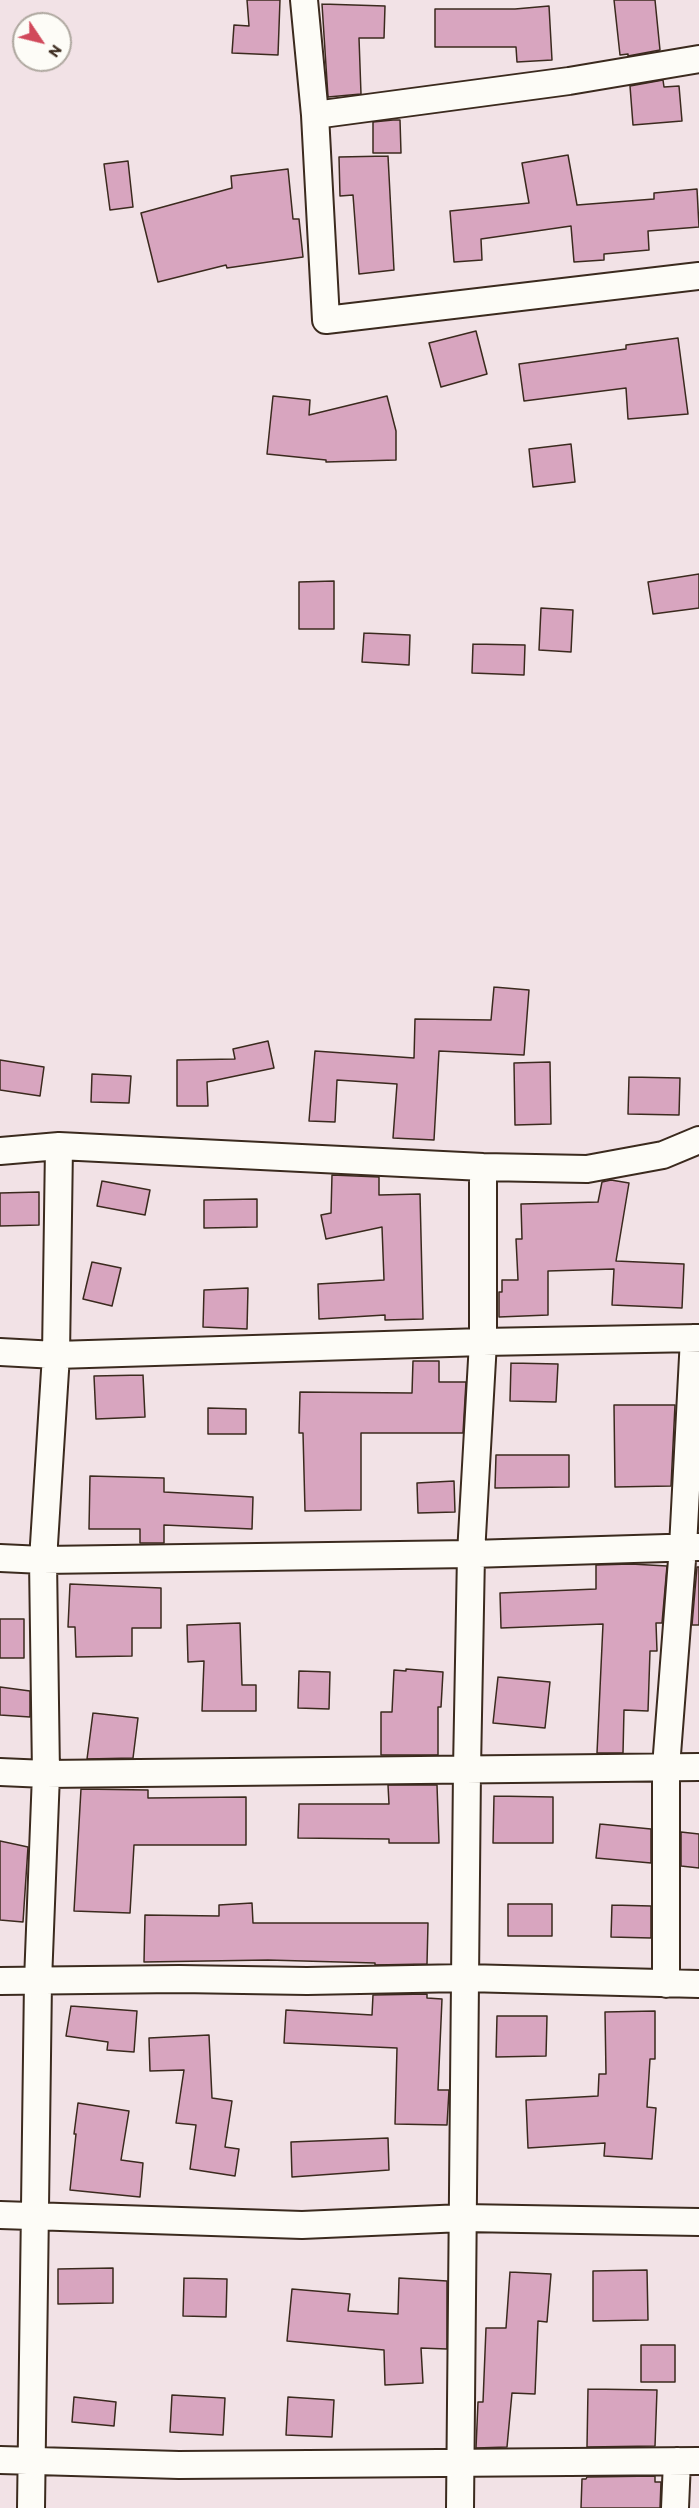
<!DOCTYPE html>
<html>
<head>
<meta charset="utf-8">
<style>
	body { margin:0 }
	#map { position:relative; width:699px; height:2508px; overflow:hidden; background:#f2e2e6; font-family:Itim,sans-serif }
	canvas { display:block }
	.north { position:absolute; left:12px; top:12px; width:60px; height:60px; box-sizing:border-box; background:#fdfcf7; border:2px solid #afa8a0; border-radius:50%; rotate:125deg; font-size:16px; font-weight:700; line-height:24px; text-align:center; color:#3b2a1e }
	.north::after { content:''; display:block; margin:auto; width:21px; height:27px; background:#d1495b; clip-path:polygon(50% 0,100% 100%,50% 72%,0 100%) }
</style>
</head>
<body>
<div id="map">
<canvas width="699" height="2508"></canvas>
<div class="north">N</div>
</div>
<script>
const ctx = document.querySelector('canvas').getContext('2d');
ctx.lineJoin = 'round';
function fill(path, color) { ctx.fillStyle = color; ctx.fill(path, 'evenodd'); }
const poly = rows => new Path2D(rows.map(r => 'M' + r).join(''));
function strokePath(path, color, width, dash) { ctx.strokeStyle = color; ctx.lineWidth = width; ctx.lineCap = dash ? 'butt' : 'round'; ctx.setLineDash(dash || []); ctx.stroke(path); }
const building = poly([
	[247,0,280,0,278,55,232,53,234,25,249,26,247,0],
	[614,0,655,0,660,50,628,56,628,54,620,55,614,0],
	[322,4,385,6,384,38,359,38,361,94,328,97,322,4],
	[549,6,552,60,517,62,516,47,435,47,435,9,515,9,549,6],
	[663,80,664,87,679,86,682,121,633,125,630,86,663,80],
	[393,120,400,120,401,153,373,153,373,122,393,120],
	[568,155,577,205,654,199,654,193,697,189,699,227,648,231,649,250,604,254,604,260,574,262,571,226,481,239,482,260,454,262,450,211,529,203,522,163,568,155],
	[388,156,394,270,359,274,353,195,340,196,339,157,388,156],
	[128,161,133,207,110,210,104,164,128,161],
	[288,169,293,219,299,219,303,257,227,268,226,265,158,282,141,213,232,188,231,176,288,169],
	[476,331,487,374,441,387,429,343,476,331],
	[678,338,688,414,628,419,626,388,524,401,519,364,626,349,626,345,678,338],
	[273,396,310,400,309,415,387,396,396,431,396,460,326,462,326,460,267,454,273,396],
	[571,444,575,482,533,487,529,449,571,444],
	[699,574,699,608,653,614,648,582,699,574],
	[334,581,334,629,299,629,299,582,334,581],
	[541,608,573,610,571,652,539,650,541,608],
	[364,633,410,635,409,665,362,662,364,633],
	[473,644,525,645,524,675,472,673,473,644],
	[494,987,529,990,524,1055,439,1051,434,1140,393,1138,397,1084,337,1080,335,1122,309,1121,315,1051,414,1058,415,1019,491,1020,494,987],
	[268,1041,274,1068,207,1082,208,1106,177,1106,177,1060,235,1059,233,1049,268,1041],
	[0,1060,44,1067,40,1096,0,1090,0,1060],
	[550,1062,551,1124,515,1125,514,1063,550,1062],
	[92,1074,131,1076,129,1103,91,1102,92,1074],
	[629,1077,680,1078,679,1115,628,1114,629,1077],
	[332,1175,379,1177,379,1195,420,1194,423,1319,385,1320,385,1315,319,1319,318,1284,384,1280,382,1227,326,1239,321,1215,331,1213,332,1175],
	[611,1180,629,1183,616,1261,684,1264,682,1308,612,1305,614,1269,548,1271,548,1315,499,1317,499,1292,502,1292,502,1280,518,1280,516,1239,522,1239,521,1204,598,1202,602,1182,611,1180],
	[102,1181,150,1190,145,1215,97,1206,102,1181],
	[39,1192,39,1225,0,1226,0,1193,39,1192],
	[257,1199,257,1227,204,1228,204,1200,257,1199],
	[92,1262,121,1268,112,1306,83,1299,92,1262],
	[248,1288,247,1329,203,1327,204,1290,248,1288],
	[413,1361,439,1361,439,1382,466,1382,463,1433,361,1433,361,1510,305,1511,303,1433,299,1433,300,1392,412,1393,413,1361],
	[511,1363,558,1364,556,1402,510,1401,511,1363],
	[143,1375,145,1417,96,1419,94,1376,143,1375],
	[614,1405,675,1405,671,1486,615,1487,614,1405],
	[208,1408,246,1409,246,1434,208,1434,208,1408],
	[496,1455,569,1455,569,1487,495,1488,496,1455],
	[90,1476,164,1478,164,1492,253,1497,252,1529,164,1525,164,1543,140,1543,140,1529,89,1529,90,1476],
	[454,1481,455,1512,418,1513,417,1483,454,1481],
	[631,1564,667,1566,662,1623,656,1623,657,1651,650,1651,648,1711,624,1710,623,1753,597,1753,603,1624,501,1628,500,1593,596,1589,596,1565,631,1564],
	[697,1567,699,1567,699,1625,692,1625,697,1567],
	[70,1584,161,1588,161,1628,132,1628,132,1656,76,1657,75,1627,68,1627,70,1584],
	[0,1619,24,1619,24,1658,0,1658,0,1619],
	[240,1623,242,1685,256,1685,256,1711,202,1711,204,1661,188,1662,187,1625,240,1623],
	[406,1669,443,1672,441,1707,438,1707,438,1755,381,1755,381,1712,392,1712,394,1670,406,1671,406,1669],
	[299,1671,330,1672,329,1709,298,1708,299,1671],
	[498,1677,550,1682,545,1728,493,1723,498,1677],
	[0,1687,30,1691,30,1717,0,1715,0,1687],
	[93,1713,138,1718,133,1758,87,1759,93,1713],
	[388,1785,437,1785,439,1843,389,1843,389,1839,298,1838,299,1804,389,1804,388,1785],
	[81,1789,148,1790,148,1798,246,1797,246,1845,134,1845,130,1913,74,1911,81,1789],
	[494,1796,553,1797,553,1843,493,1843,494,1796],
	[600,1824,651,1829,651,1863,596,1858,600,1824],
	[681,1832,699,1834,699,1868,681,1866,681,1832],
	[0,1841,28,1847,23,1922,0,1920,0,1841],
	[252,1903,253,1923,428,1923,427,1964,375,1965,375,1963,268,1960,144,1962,145,1915,219,1916,219,1905,252,1903],
	[508,1904,552,1904,552,1936,508,1936,508,1904],
	[612,1905,651,1906,651,1938,611,1937,612,1905],
	[427,1994,427,1998,442,1999,438,2090,449,2090,447,2125,395,2124,397,2048,284,2043,286,2010,372,2015,373,1995,427,1994],
	[71,2006,137,2011,134,2052,107,2050,108,2042,66,2036,71,2006],
	[655,2011,655,2059,650,2059,647,2107,656,2108,652,2159,604,2156,605,2143,528,2148,526,2100,598,2096,599,2074,606,2074,605,2012,655,2011],
	[497,2016,547,2016,546,2056,496,2057,497,2016],
	[209,2035,212,2098,232,2101,225,2147,239,2149,235,2176,190,2169,196,2125,176,2123,184,2070,150,2071,149,2038,209,2035],
	[78,2103,129,2111,121,2160,143,2163,140,2197,70,2190,76,2134,74,2134,78,2103],
	[388,2138,389,2170,292,2177,291,2142,388,2138],
	[113,2268,113,2303,58,2304,58,2269,113,2268],
	[647,2270,648,2320,593,2321,593,2271,647,2270],
	[510,2272,551,2274,547,2322,538,2321,535,2394,512,2393,507,2447,476,2448,478,2402,483,2402,486,2328,506,2328,510,2272],
	[184,2278,227,2279,226,2317,183,2316,184,2278],
	[399,2278,447,2281,447,2349,421,2348,423,2383,385,2385,384,2350,287,2341,292,2289,350,2294,348,2311,398,2314,399,2278],
	[641,2345,675,2345,675,2382,641,2382,641,2345],
	[588,2389,657,2390,655,2446,587,2447,588,2389],
	[172,2395,225,2398,223,2435,170,2432,172,2395],
	[74,2397,116,2402,114,2426,72,2422,74,2397],
	[288,2397,334,2400,332,2437,286,2435,288,2397],
	[655,2476,655,2482,661,2482,660,2508,581,2508,582,2479,586,2479,587,2477,655,2476]
]);
const minor = poly([
	[304,0,315,115,326,320,699,276],
	[315,115,569,81,699,59],
	[0,1151,59,1146,483,1167,587,1169,663,1155,699,1140],
	[0,1352,56,1355,483,1342,699,1338],
	[0,1558,43,1560,471,1554,699,1547],
	[0,1772,46,1774,699,1767],
	[0,1981,179,1979,307,1981,465,1978,699,1984],
	[666,1984,666,1767,683,1547,694,1338],
	[0,2215,302,2225,463,2218,699,2222],
	[0,2460,179,2465,699,2461],
	[31,2508,38,1981,46,1774,43,1560,56,1355,59,1146],
	[460,2508,467,1769,471,1554,483,1342,483,1167],
	[675,2508,677,2461]
]);
fill(building, '#d8a5bf');
strokePath(building, '#3b2a1e', 1.5);
strokePath(minor, '#3b2a1e', 30);
strokePath(minor, '#fdfcf7', 26);
</script>
</body>
</html>
